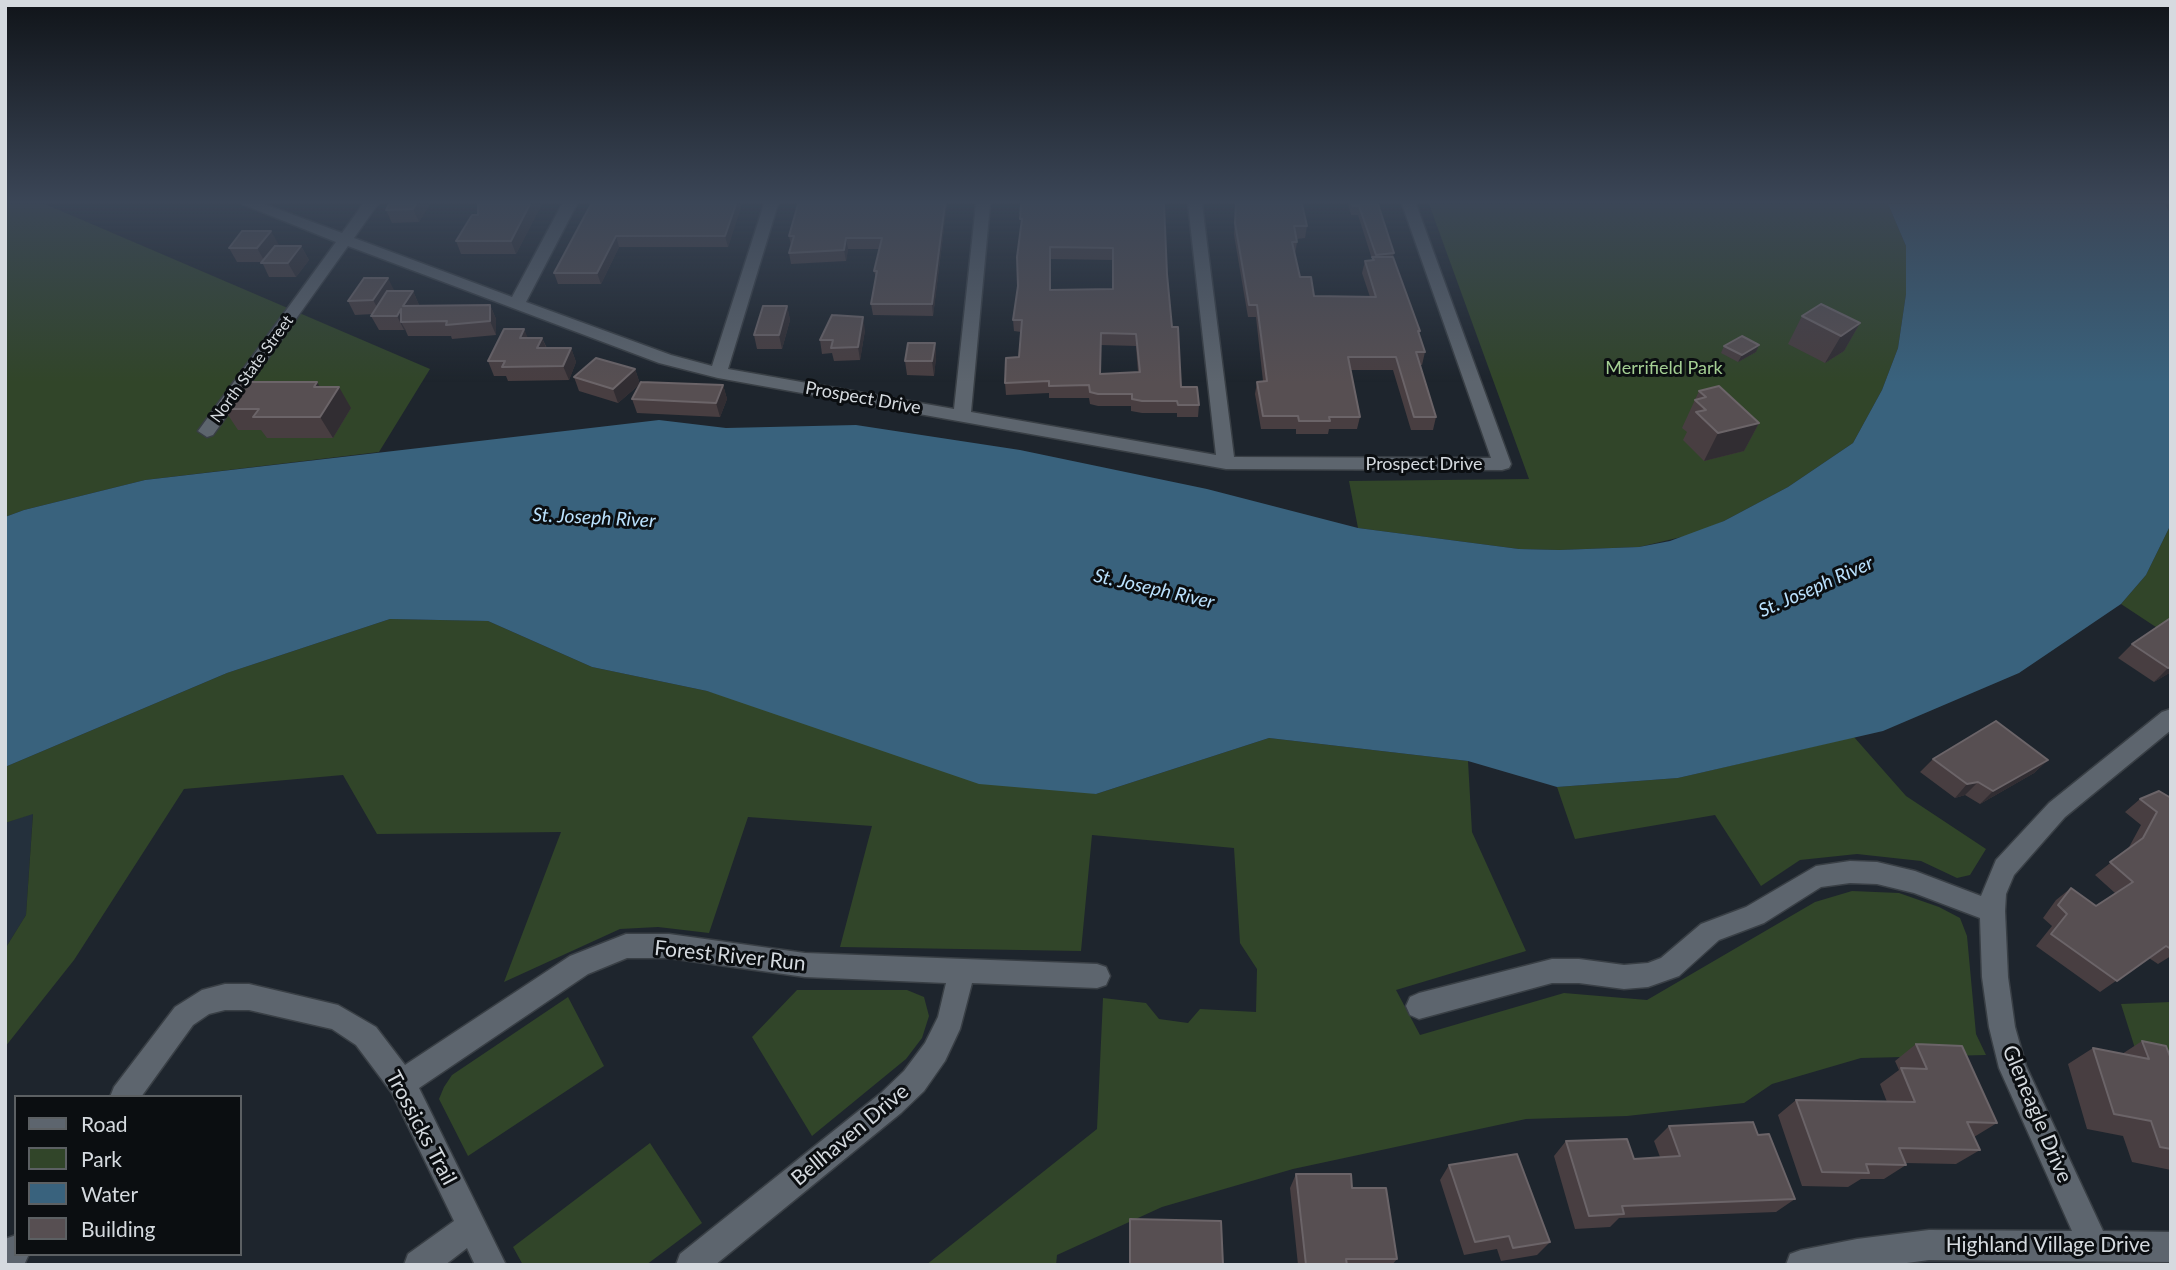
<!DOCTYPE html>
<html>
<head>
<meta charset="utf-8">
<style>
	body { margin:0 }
	#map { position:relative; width:2176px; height:1270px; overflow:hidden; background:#1e252d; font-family:Lato,sans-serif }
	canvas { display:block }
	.frame { position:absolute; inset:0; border:7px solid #d5dadf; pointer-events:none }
	.legend { position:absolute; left:14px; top:1095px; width:228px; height:161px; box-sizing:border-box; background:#0b0e11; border:2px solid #5c6063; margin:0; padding:9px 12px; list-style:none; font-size:21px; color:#d5dadf }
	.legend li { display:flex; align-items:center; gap:14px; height:35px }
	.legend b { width:35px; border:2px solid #5c6063 }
</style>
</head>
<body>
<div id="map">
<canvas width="2176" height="1270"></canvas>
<div class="frame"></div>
<ul class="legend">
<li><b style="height:9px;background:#5d656e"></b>Road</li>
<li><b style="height:19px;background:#314529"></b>Park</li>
<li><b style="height:19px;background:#39627d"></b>Water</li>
<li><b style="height:19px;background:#574f52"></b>Building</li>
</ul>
</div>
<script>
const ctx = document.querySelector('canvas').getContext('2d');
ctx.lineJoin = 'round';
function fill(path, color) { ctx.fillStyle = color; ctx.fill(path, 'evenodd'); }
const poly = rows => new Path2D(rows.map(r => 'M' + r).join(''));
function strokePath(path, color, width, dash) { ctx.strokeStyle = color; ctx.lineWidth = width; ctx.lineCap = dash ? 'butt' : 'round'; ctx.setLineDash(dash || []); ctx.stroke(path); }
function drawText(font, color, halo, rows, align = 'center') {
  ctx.font = font + ' Lato,sans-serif'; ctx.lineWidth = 6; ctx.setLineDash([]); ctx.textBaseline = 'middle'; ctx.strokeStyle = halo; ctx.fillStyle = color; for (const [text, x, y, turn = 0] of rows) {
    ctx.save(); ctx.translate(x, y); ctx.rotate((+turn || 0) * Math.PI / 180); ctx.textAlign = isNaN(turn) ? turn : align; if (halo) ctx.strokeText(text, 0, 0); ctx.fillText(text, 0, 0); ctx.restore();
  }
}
const built = poly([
	[33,813,26,915,5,949,5,823]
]);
const green = poly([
	[5,204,45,204,430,369,379,452,145,480,24,510,5,517],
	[1429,204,1888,204,1906,246,1906,294,1898,348,1882,390,1853,443,1788,487,1724,521,1694,534,1639,547,1559,550,1519,549,1358,528,1349,481,1529,479],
	[2171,524,2171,637,2121,604,2146,575],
	[390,619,488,621,592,667,707,691,1096,794,1269,738,1468,761,1472,832,1526,951,1396,990,1420,1035,1564,993,1647,1000,1815,902,1852,891,1899,893,1939,907,1960,918,1967,936,1976,1034,1986,1055,1861,1058,1772,1084,1744,1103,1627,1116,1526,1119,1293,1169,1162,1207,1057,1255,1056,1265,926,1265,1097,1129,1103,998,1146,1003,1159,1019,1188,1023,1200,1009,1256,1012,1257,969,1240,943,1234,848,1092,835,1081,951,840,947,872,826,748,817,709,933,658,927,620,929,504,982,561,832,377,834,343,775,184,789,74,960,5,1047,5,949,26,915,33,814,5,823,5,767,227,673],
	[1854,737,1906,796,1986,849,1970,875,1957,878,1921,861,1857,854,1800,860,1761,886,1715,815,1575,839,1557,787,1678,778],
	[797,990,907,990,924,997,929,1016,922,1038,906,1059,812,1136,752,1037],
	[568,997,604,1066,468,1156,439,1099,444,1087,452,1075],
	[2171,1002,2171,1067,2139,1061,2121,1004],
	[650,1143,702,1223,646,1265,523,1265,513,1247]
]);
const water = poly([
	[1888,204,2165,204,2171,215,2171,524,2146,575,2121,604,2019,673,1883,731,1678,778,1557,787,1468,761,1269,738,1096,794,979,784,707,691,592,667,488,621,390,619,227,673,5,767,5,517,24,510,145,480,659,420,726,428,856,425,1020,450,1207,489,1358,528,1519,549,1559,550,1639,547,1670,541,1724,521,1788,487,1853,443,1882,390,1898,348,1906,294,1906,246]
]);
const minor = poly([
	[242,204,264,204,342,233,363,204,378,204,354,238,512,297,562,204,577,204,526,302,671,355,712,366,764,204,778,204,728,369,954,409,976,204,990,204,971,412,1216,455,1188,204,1202,204,1234,457,1491,458,1402,204,1416,204,1511,464,1509,468,1502,470,1226,469,718,378,659,363,348,246,213,435,207,437,198,431,201,427,336,242,242,204],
	[2171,709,2171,730,2065,817,2014,875,2006,894,2005,911,2008,977,2015,1027,2026,1066,2103,1231,2171,1232,2171,1262,1929,1260,1892,1265,1786,1265,1790,1254,1801,1250,1857,1239,1929,1230,2072,1231,1999,1068,1989,1027,1982,977,1980,918,1914,893,1877,884,1850,883,1821,887,1764,923,1719,940,1679,976,1648,987,1624,989,1579,983,1552,983,1419,1019,1410,1015,1406,1006,1410,997,1419,993,1552,959,1579,959,1624,965,1648,963,1661,958,1701,924,1746,907,1816,866,1850,861,1877,862,1915,871,1981,896,1996,860,2049,803,2162,712,2171,709],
	[626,934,669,934,805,953,1097,964,1106,967,1110,976,1106,985,1097,988,972,983,960,1029,945,1061,924,1091,901,1113,715,1265,676,1265,680,1254,881,1093,904,1071,925,1043,938,1017,946,983,805,977,669,958,627,958,588,974,419,1088,506,1265,475,1265,467,1248,445,1265,404,1265,408,1254,454,1221,392,1093,356,1045,332,1029,249,1010,225,1010,209,1014,193,1025,141,1097,110,1097,114,1087,175,1007,202,990,225,984,249,984,338,1005,376,1027,405,1065,570,956,626,934],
	[16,1235,16,1254,29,1254,24,1265,5,1265,5,1239,16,1235]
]);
const wall = poly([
	[430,204,419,222,392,223,386,210],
	[478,204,542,204,516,254,461,254,456,241,478,215],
	[591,204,742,204,728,247,619,247,601,284,558,284,554,273],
	[798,204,947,204,933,316,873,315,871,304,876,278,874,271,880,249,848,249,846,261,791,264,789,253,791,246,789,236],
	[1021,204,1167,274,1172,327,1181,387,1199,405,1198,417,1177,417,1177,413,1142,413,1131,411,1131,406,1098,406,1090,404,1089,398,1049,398,1049,393,1006,395,1005,383,1019,357,1021,332,1014,331,1013,320,1018,286,1021,231],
	[1050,259,1113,260,1113,289,1050,290],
	[1101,345,1136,346,1138,372,1100,374],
	[1235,204,1302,204,1307,226,1305,238,1297,239,1297,242,1295,254,1300,277,1314,296,1370,297,1362,273,1365,261,1372,260,1372,259,1358,215,1351,215,1348,204,1378,204,1394,253,1393,257,1420,331,1419,335,1425,352,1422,365,1420,365,1436,417,1433,430,1411,430,1393,370,1350,370,1360,417,1357,429,1329,429,1328,434,1296,434,1296,429,1261,429,1255,394,1257,382,1263,381,1256,317,1248,317,1234,235],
	[279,245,278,246,301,246,309,260,296,277,269,277,262,262,237,262,229,248],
	[394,291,413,291,419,305,490,305,496,319,496,335,452,339,451,336,408,336,405,329,404,330,379,330,371,316,373,314,355,315,348,301],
	[787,306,790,320,782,349,757,349,754,335],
	[1802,316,1860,323,1844,351,1825,363,1788,344],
	[524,329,527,338,542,338,547,348,571,348,576,362,569,380,508,381,506,376,494,376,488,361],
	[865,330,860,360,834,361,832,353,822,354,820,340],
	[935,343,936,357,934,376,907,375,905,361],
	[1724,346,1756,352,1738,362,1721,353],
	[635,369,640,384,618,403,579,391,574,377],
	[723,385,727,399,720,417,637,413,632,399],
	[321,387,351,408,333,438,267,438,261,430,238,430,224,409],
	[1699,391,1759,423,1744,451,1704,461,1683,440,1687,432,1682,428],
	[2171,620,2171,672,2154,682,2118,658,2132,644],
	[1933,759,2048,760,2034,773,1980,804,1965,795,1955,798,1920,772],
	[2171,798,2171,956,2158,964,2149,958,2100,992,2036,946,2052,926,2043,918,2056,900,2071,888,2096,906,2115,893,2095,875,2128,849,2141,825,2125,812,2140,799],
	[2142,1041,2171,1059,2171,1170,2132,1162,2123,1136,2087,1129,2068,1064,2093,1048,2122,1054],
	[1916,1044,1997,1123,1974,1137,1980,1150,1956,1164,1905,1163,1906,1165,1884,1179,1861,1179,1848,1187,1802,1186,1778,1115,1796,1100,1887,1102,1880,1084,1899,1070,1895,1061],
	[1669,1126,1758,1135,1795,1199,1776,1212,1619,1218,1610,1227,1575,1229,1554,1156,1566,1141,1634,1159,1660,1157,1654,1141],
	[1449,1165,1550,1242,1537,1255,1501,1261,1497,1249,1464,1255,1440,1180],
	[1296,1174,1352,1188,1397,1259,1392,1265,1298,1265,1290,1188],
	[1130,1219,1223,1265,1129,1265]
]);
const shadedWall = poly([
	[416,204,430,204,419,222,413,209],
	[530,204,542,204,516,254,511,241],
	[736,204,742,204,728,247,725,236],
	[945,204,947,204,933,316,932,304],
	[271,231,279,245,265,262,257,248],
	[616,236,619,247,601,284,597,273],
	[846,238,848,249,846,261,844,250],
	[301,246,309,260,296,277,288,263],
	[388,278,395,292,381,314,373,300],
	[413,291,419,305,410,320,403,306],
	[490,305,496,319,496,335,490,321],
	[787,306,790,320,782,349,779,335],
	[401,309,401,322,405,329,404,330,397,316],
	[863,317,865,330,860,360,858,347],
	[1860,323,1844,351,1825,363,1841,336],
	[524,329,530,343,520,338],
	[542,338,548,352,537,348],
	[935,343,936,357,934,376,932,361],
	[1759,345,1756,352,1738,362,1742,355],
	[571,348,576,362,569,380,563,366],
	[635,369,640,384,618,403,613,389],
	[317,382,329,402,339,387,351,408,333,438,320,417,314,387],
	[723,385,727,399,720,417,716,403],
	[1759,423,1744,451,1704,461,1718,433],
	[2171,667,2171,672,2154,682,2168,668],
	[2048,760,2034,773,1980,804,1993,791],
	[1978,782,1965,795,1955,798,1967,784]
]);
const building = poly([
	[389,204,416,204,413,209,386,210,389,204],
	[478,204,530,204,511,241,456,241,472,215,478,215,478,204],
	[591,204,736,204,725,236,616,236,597,273,554,273,591,204],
	[798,204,945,204,932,304,871,304,877,271,874,271,882,238,846,238,844,250,789,253,794,236,789,236,798,204],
	[1021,204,1164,204,1167,274,1172,327,1178,327,1181,387,1197,387,1199,405,1178,405,1177,401,1142,401,1132,399,1132,394,1098,394,1090,392,1089,385,1049,386,1049,381,1005,383,1006,358,1019,357,1022,320,1013,320,1018,286,1017,257,1022,219,1020,219,1021,204],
	[1050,247,1113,248,1113,289,1050,290,1050,247],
	[1101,333,1136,334,1140,372,1100,374,1101,333],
	[1236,204,1302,204,1307,226,1294,226,1297,242,1292,242,1300,277,1311,277,1314,296,1376,297,1365,261,1374,260,1372,257,1393,257,1420,331,1418,331,1425,352,1416,352,1436,417,1414,417,1396,357,1348,357,1360,417,1329,417,1330,421,1299,421,1298,416,1263,416,1257,382,1267,381,1257,305,1249,305,1235,223,1236,204],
	[1352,204,1378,204,1394,253,1376,255,1359,206,1353,206,1352,204],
	[242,231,271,231,257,248,229,248,242,231],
	[275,246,301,246,288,263,261,263,275,246],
	[364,278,388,278,373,300,348,301,364,278],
	[387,291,413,291,403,306,490,305,490,321,446,325,447,321,401,322,401,309,397,316,371,316,387,291],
	[1821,304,1860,323,1841,336,1802,316,1821,304],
	[763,306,787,306,779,335,754,335,763,306],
	[832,315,863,317,858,347,831,348,833,340,820,340,832,315],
	[504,329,524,329,520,338,542,338,537,348,571,348,563,366,502,367,505,361,488,361,504,329],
	[1742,336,1759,345,1742,355,1724,346,1742,336],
	[908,343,935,343,932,361,905,361,908,343],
	[596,358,635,369,613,389,574,377,596,358],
	[243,382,317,382,314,387,339,387,320,417,253,417,259,409,224,409,243,382],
	[641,382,723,385,716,403,632,399,641,382],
	[1719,386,1759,423,1718,433,1696,412,1706,410,1695,400,1706,397,1699,391,1719,386],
	[2169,619,2171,620,2171,667,2168,668,2132,644,2169,619],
	[1996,721,2048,760,1993,791,1978,782,1967,784,1933,759,1996,721],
	[2159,791,2171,798,2171,949,2166,946,2117,981,2051,934,2067,914,2058,905,2071,888,2096,906,2133,882,2110,862,2143,838,2157,812,2140,799,2159,791],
	[2142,1041,2166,1046,2171,1059,2171,1149,2160,1147,2151,1121,2114,1114,2093,1048,2149,1059,2142,1041],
	[1916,1044,1962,1046,1997,1123,1967,1122,1980,1150,1899,1148,1906,1165,1866,1164,1869,1173,1822,1172,1796,1100,1915,1102,1901,1068,1927,1069,1916,1044],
	[1753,1122,1758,1135,1769,1134,1795,1199,1622,1206,1624,1214,1589,1216,1566,1141,1627,1139,1634,1159,1680,1156,1669,1126,1753,1122],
	[1517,1154,1550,1242,1513,1248,1509,1236,1475,1242,1449,1165,1517,1154],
	[1296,1174,1351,1174,1352,1188,1386,1188,1397,1259,1346,1259,1347,1265,1306,1265,1296,1174],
	[1130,1219,1221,1221,1223,1265,1130,1265,1130,1219]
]);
const farStreetnames = [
	["North State Street",252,369,-54]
];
const parkNames = [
	["Merrifield Park",1664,368]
];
const streetNames = [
	["Prospect Drive",863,398,10],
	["Prospect Drive",1424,464]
];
const waterNames = [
	["St. Joseph River",594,518,3],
	["St. Joseph River",1816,587,-24],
	["St. Joseph River",1154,589,13]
];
const nearStreetnames = [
	["Forest River Run",730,956,6],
	["Gleneagle Drive",2037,1114,67],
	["Trossicks Trail",421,1128,62],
	["Bellhaven Drive",850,1135,-40],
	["Highland Village Drive",2048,1245]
];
fill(built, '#24303c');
fill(green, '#314529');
fill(water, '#39627d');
strokePath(minor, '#393f45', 3);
fill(minor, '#5d656e');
fill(wall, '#483e41');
fill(shadedWall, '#312d32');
fill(building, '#574f52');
strokePath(building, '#6b6468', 2);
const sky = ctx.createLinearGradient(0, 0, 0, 382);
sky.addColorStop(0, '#101419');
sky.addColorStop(0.53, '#3b4657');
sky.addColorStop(1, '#3b465700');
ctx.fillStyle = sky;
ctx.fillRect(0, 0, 2176, 382);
drawText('16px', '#d5dadf', '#0b0e11', farStreetnames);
drawText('18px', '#a4cf93', '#0b0e11', parkNames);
drawText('18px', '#d5dadf', '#0b0e11', streetNames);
drawText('italic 19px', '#bbe2fe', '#0b0e11', waterNames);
drawText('21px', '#d5dadf', '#0b0e11', nearStreetnames);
</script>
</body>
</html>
